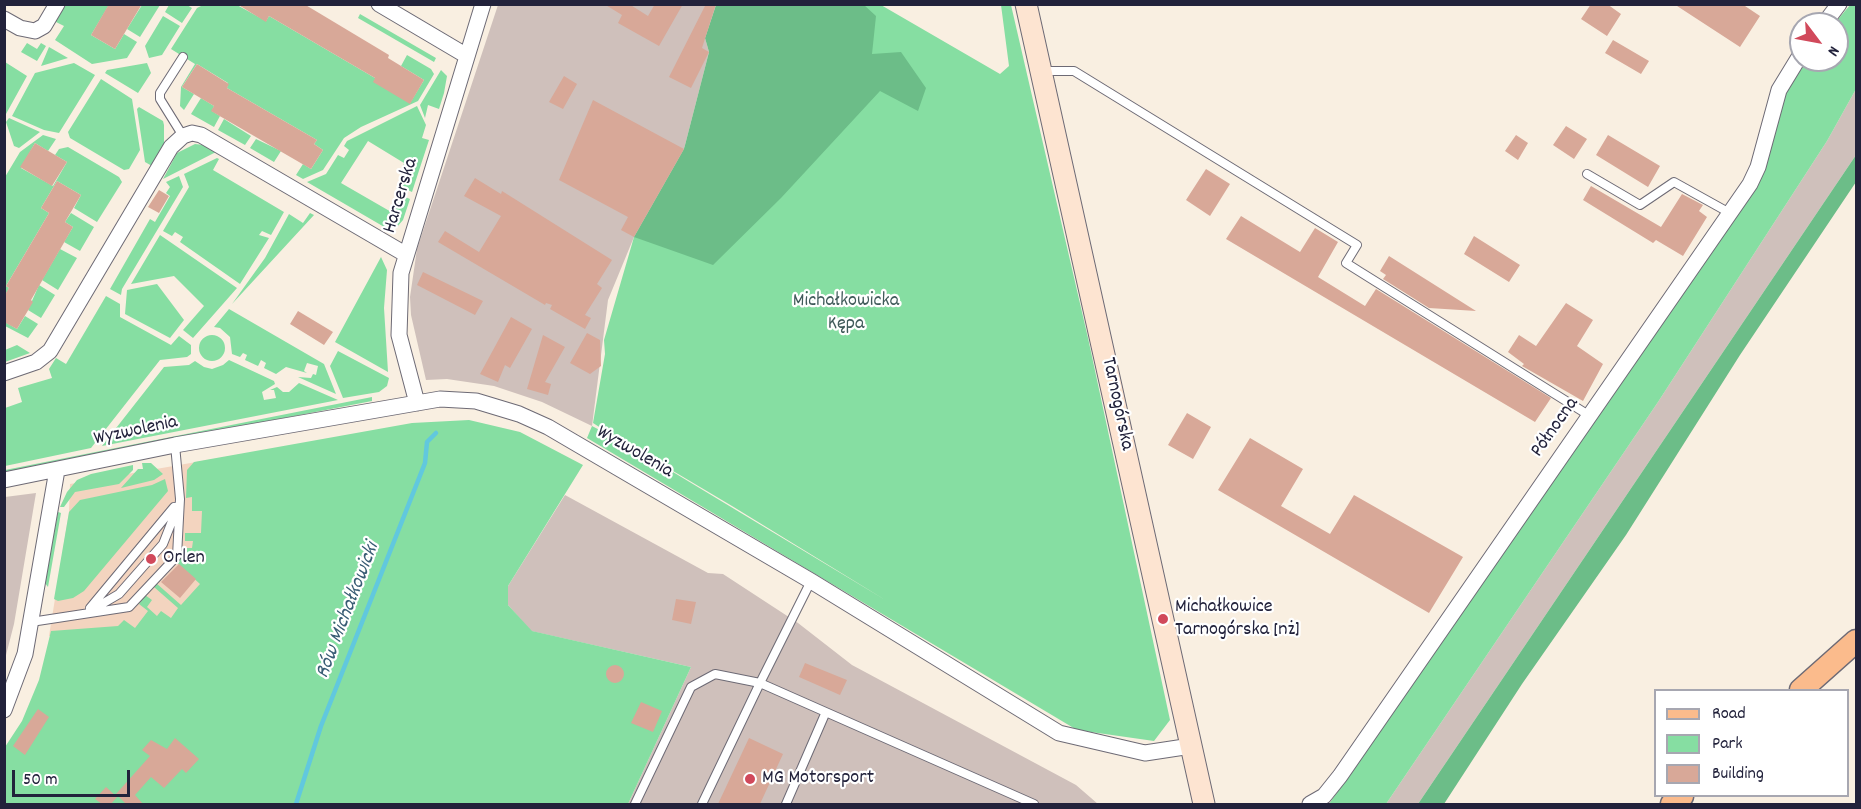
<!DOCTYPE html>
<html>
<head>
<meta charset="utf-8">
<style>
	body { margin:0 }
	#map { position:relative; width:1861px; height:809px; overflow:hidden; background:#f9efe1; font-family:Dekko,sans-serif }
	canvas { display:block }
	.frame { position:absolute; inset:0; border:6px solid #22223b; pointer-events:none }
	.legend { position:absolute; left:1654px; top:689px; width:195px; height:108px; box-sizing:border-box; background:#fff; border:2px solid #a7a7b1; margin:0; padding:8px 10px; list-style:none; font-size:18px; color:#22223b }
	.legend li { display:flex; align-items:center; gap:12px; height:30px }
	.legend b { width:30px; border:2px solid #a7a7b1 }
	.north { position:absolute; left:1789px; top:12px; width:60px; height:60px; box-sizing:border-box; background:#fff; border:2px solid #a7a7b1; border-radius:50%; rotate:122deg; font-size:16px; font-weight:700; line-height:24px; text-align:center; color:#22223b }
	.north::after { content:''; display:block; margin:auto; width:21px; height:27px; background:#d1495b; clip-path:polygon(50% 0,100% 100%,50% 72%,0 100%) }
	.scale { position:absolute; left:12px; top:770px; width:118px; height:27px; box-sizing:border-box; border:3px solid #22223b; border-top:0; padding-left:8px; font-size:18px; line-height:21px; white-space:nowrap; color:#22223b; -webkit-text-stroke:4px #fff; paint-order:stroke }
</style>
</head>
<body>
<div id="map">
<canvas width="1861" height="809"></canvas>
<div class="frame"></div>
<ul class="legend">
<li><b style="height:8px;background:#fbbb8c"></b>Road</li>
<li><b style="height:16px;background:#86dea2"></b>Park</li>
<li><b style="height:16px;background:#d8a898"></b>Building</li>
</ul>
<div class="north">N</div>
<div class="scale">50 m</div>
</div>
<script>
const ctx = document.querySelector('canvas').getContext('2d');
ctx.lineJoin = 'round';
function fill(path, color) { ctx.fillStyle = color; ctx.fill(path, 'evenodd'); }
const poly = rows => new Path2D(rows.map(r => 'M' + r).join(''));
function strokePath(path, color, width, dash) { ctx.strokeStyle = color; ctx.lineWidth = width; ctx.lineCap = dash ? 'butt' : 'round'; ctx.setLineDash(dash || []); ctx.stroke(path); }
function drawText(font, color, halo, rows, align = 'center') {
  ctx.font = font + ' Dekko,sans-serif'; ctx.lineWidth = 4.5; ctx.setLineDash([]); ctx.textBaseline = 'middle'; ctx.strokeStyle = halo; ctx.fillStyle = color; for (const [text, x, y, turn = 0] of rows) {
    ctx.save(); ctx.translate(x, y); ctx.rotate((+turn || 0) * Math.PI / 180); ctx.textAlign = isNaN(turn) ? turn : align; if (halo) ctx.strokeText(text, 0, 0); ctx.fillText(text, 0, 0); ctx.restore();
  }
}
const built = poly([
	[248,453,228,590,153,636,49,636,69,512,70,484]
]);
const industrial = poly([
	[498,5,716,5,705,38,709,52,684,149,634,237,608,300,592,426,542,402,494,386,447,379,426,380,411,315,410,297,417,249],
	[1856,89,1856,155,1418,804,1386,804,1658,402,1827,141],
	[36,493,14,624,5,659,5,497],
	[565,495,708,573,723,574,798,623,852,665,1076,785,1098,804,628,804,691,667,531,631,508,605,508,586]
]);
const green = poly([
	[64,5,109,5,91,35,115,49,124,34,137,42,127,58,92,64,55,40,64,26,54,21],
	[142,5,160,5,140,37,127,29],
	[169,5,187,5,192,8,182,23,165,12],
	[203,5,237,5,266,21,269,16,375,78,410,103,424,80,401,66,407,55,431,69,434,74,418,101,361,127,344,138,323,170,303,179,296,175,303,164,311,169,323,150,314,144,317,140,227,88,228,83,197,64,182,87,194,94,184,110,180,106,181,87,195,64,171,49,197,8],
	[729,5,881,5,1000,74,1009,66,1001,5,1011,5,1088,338,1170,720,1154,741,1077,730,587,438,592,426,626,444,593,423,605,354,604,340,634,237,684,149,706,96],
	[668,468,732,506,887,601,668,469],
	[1850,5,1856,5,1856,89,1827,141,1658,402,1386,804,1329,804,1761,177,1784,93,1808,60,1837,60,1837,24,1834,24],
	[360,14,436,58,434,62,358,18],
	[163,16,180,26,162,55,149,58,145,46],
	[27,43,37,49,41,43,46,46,37,61,21,52],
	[49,47,68,58,41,66],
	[5,62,27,76,6,114,4,113],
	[74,63,95,75,59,133,44,130,12,116,35,73],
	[147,63,151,73,138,93,105,73,107,70],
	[441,70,447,76,444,93,439,109,428,105,425,118,420,105],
	[101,79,132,99,140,150,129,169,124,170,70,138,68,132],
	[201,98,214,106,212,111,220,116,214,127,191,114],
	[417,106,426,125,422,138,429,140,412,192,399,186,404,163,368,141,341,183,393,213,398,194,410,199,403,220,397,227,386,228,307,182,326,174,338,155,344,158,349,150,344,146,347,141],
	[139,107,163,121,164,125,164,144,152,166,145,162,137,109],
	[9,118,40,132,19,148,14,146,6,122],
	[224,119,251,136,245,145,218,130],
	[43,135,56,139,48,151,35,143,21,168,53,186,67,162,55,155,59,149,68,147,119,177,122,182,97,222,74,208,81,195,57,181,41,208,49,213,6,286,9,288,5,296,5,177,20,152],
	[256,139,281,151,274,162,250,148],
	[195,144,204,145,216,152,163,179,177,153],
	[217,158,219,159,213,170,284,212,271,235,262,231,259,235,269,238,240,284,180,242,183,237,175,232,172,236,163,231,189,187,184,174],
	[179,176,183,187,122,289,121,295,110,289,150,219,155,222,170,196,166,193,170,187,166,182],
	[71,213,94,227,80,251,64,242,73,227,65,222],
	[310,213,314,215,232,304,265,258,289,214,303,223],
	[160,235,237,288,193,338,183,330,204,306,174,276,131,284],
	[60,249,77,258,58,290,42,280],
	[381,257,387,270,384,308,388,372,335,342],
	[157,284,184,320,170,338,125,314,127,290],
	[39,285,55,295,41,318,28,310],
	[106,296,120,304,120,317,171,345,179,336,191,345,191,354,187,357,160,360,91,448,5,466,5,408,22,402,18,388,52,378,49,369,56,358,66,364],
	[229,309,324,364,336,394,298,377,311,378,313,374,316,375,318,366,307,363,304,371,307,373,286,367,276,374,264,368,266,363,261,360,258,366,245,360,247,355,243,353,240,357,232,354,230,337,220,328,214,327],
	[25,316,38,324,28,338,5,326,5,322,17,329],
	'199 348a13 13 0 1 1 26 0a13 13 0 1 1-26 0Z',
	[17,345,30,353,5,362,5,350],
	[338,351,389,378,387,386,379,392,343,398,330,366],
	[229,360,274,381,275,384,262,392,264,400,276,398,274,390,270,390,277,387,283,392,289,392,299,383,338,400,102,446,164,367,189,365,195,361,204,367,212,369,223,365],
	[372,397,372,401,6,472,5,470],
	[469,420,520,432,583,465,508,586,508,605,532,631,691,667,628,804,5,804,5,747,22,721,39,680,51,631,118,626,124,620,135,628,148,611,139,604,145,595,152,600,147,607,157,616,161,611,171,618,178,608,154,587,156,583,181,605,200,584,175,561,185,548,192,548,193,541,185,541,185,533,201,533,202,511,192,511,192,497,186,498,187,470,194,462,412,423],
	[142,463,151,463,163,474,154,480,121,488,138,469,143,469],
	[133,465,133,470,119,484,75,492,64,507,60,507,67,492,77,480,91,474],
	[165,479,168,491,84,591,73,598,58,601,54,599,69,512,80,500,152,485],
	[58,512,61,513,48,587,45,583]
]);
const forest = poly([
	[716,5,864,5,876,16,872,54,901,52,926,88,918,111,880,91,781,198,713,265,634,237,684,149,709,52,705,38],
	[1856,155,1856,182,1740,355,1626,535,1522,684,1444,804,1418,804]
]);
const stream = poly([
	[296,804,321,726,425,463,427,442,436,433]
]);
const building = poly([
	[109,4,142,4,115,49,91,35],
	[237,4,304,4,389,55,388,58,424,80,410,104,373,82,375,78,269,16,266,22],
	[604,4,629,4,648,16,655,4,683,4,659,46,618,23,622,15],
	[706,4,716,4,702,48,709,52,691,88,669,77],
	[1591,4,1607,4,1621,14,1607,36,1581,19],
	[1674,4,1742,4,1760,16,1740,47],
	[1613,40,1649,61,1641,74,1605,53],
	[197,64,229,84,227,88,317,140,314,144,323,150,311,169,211,111,214,106,182,87],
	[564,76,577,84,563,109,549,102],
	[593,100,684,149,634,237,621,230,628,217,559,180],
	[1566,126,1587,139,1574,159,1553,145],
	[1516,135,1528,143,1518,160,1505,151],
	[1608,135,1660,166,1648,187,1596,155],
	[35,143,67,162,52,186,20,167],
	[1206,169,1230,184,1210,216,1186,200],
	[475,178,501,194,502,191,612,260,597,284,602,288,585,315,591,318,585,329,550,309,552,305,546,303,545,305,438,242,445,231,479,252,501,216,464,196],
	[57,181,81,195,65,222,73,227,31,300,33,302,17,329,4,322,4,296,9,288,6,286,49,213,41,208],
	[1591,186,1661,227,1682,194,1703,205,1699,211,1707,217,1683,256,1656,240,1653,243,1583,200],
	[159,190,169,196,159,213,148,207],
	[1241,216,1300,252,1315,228,1338,242,1318,277,1365,306,1376,289,1551,398,1535,422,1226,239],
	[1474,236,1520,265,1509,282,1464,254],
	[1389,256,1476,311,1429,308,1383,279,1386,275,1380,271],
	[423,272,483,301,475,315,417,285],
	[1566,303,1593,320,1577,346,1603,364,1583,401,1522,366,1524,364,1508,352,1519,335,1536,346],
	[298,311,333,332,324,345,290,324],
	[511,317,532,329,510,368,505,365,498,382,480,374],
	[587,333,600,340,601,366,590,374,570,363],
	[543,335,565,347,545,382,551,384,548,395,527,389],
	[1187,413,1211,427,1193,459,1168,445],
	[1250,438,1303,469,1281,506,1330,534,1354,495,1463,557,1429,613,1218,490],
	[179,564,196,579,180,598,161,582],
	[676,599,696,602,691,624,672,620],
	[805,663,847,680,840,695,799,677],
	'606 674a9 9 0 1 1 18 0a9 9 0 1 1-18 0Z',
	[641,702,662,711,653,732,631,723],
	[38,709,49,717,25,755,13,746],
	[175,738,199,759,186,773,182,769,164,788,151,777,135,795,143,804,126,804,116,794,150,756,142,750,151,740,167,749],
	[749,738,783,754,760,804,718,804],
	[106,787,117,797,111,804,102,804,95,799]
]);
const lane = poly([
	[1042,71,1074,71,1357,245,1346,263,1590,416],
	[183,136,160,99,160,93,183,57],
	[1587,174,1640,205,1674,182,1728,212],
	[90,608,174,507],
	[90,611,119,594,163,544,178,506],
	[31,622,129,607,177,556,180,499,175,445],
	[635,804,691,687,715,674,760,683,811,581],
	[702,804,760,683,1034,804],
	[786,804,825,714]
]);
const street = poly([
	[379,4,467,56],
	[4,19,20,28,35,31,44,26,57,4],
	[1824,24,1839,4],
	[4,373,36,362,50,351,171,147,183,136,192,133,201,135,405,254],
	[417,403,399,335,401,273,483,4],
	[4,480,175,445,417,403,440,399,476,401,519,414,548,427,811,581,1059,733,1145,753,1191,746],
	[4,710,25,654,57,470],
	[1310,804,1324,796,1340,776,1750,184,1758,167,1779,90,1801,54]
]);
const secondary = poly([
	[1026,4,1204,804]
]);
const primary = poly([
	[1801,690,1856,641],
	[1672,804,1682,796]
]);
const markers = [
	[151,559,6,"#d1495b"],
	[1163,619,6,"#d1495b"],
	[750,779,6,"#d1495b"]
];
const streetNames = [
	["Harcerska",402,196,-73],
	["Tarnogórska",1116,404,78],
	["Północna",1556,428,-55],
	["Wyzwolenia",136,432,-12],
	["Wyzwolenia",634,453,30]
];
const parkNames = [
	["Michałkowicka",846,302],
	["Kępa",846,325]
];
const poiNames = [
	["Orlen",163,559],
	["Michałkowice",1175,608],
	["Tarnogórska [nż]",1175,631],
	["MG Motorsport",762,779]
];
const waterNames = [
	["Rów Michałkowicki",349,611,-69]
];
fill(built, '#f3d4bf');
fill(industrial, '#cfc0bb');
fill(green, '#86dea2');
fill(forest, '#6cbd88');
strokePath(stream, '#61c8de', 4.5);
fill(building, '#d8a898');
strokePath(lane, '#6d6a75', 10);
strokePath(street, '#6d6a75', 17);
strokePath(secondary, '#6d6a75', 23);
strokePath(primary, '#6d6a75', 25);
strokePath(lane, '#fff', 8);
strokePath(street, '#fff', 15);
strokePath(secondary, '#fde4d1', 21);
strokePath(primary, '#fbbb8c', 22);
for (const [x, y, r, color] of markers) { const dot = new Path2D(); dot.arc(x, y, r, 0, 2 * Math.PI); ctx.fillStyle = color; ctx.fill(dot); strokePath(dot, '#fff', 2); }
drawText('20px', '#22223b', '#fff', streetNames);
drawText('20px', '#405a5a', '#fff', parkNames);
drawText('20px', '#22223b', '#fff', poiNames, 'left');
drawText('italic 21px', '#385c74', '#fff', waterNames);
</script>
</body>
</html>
